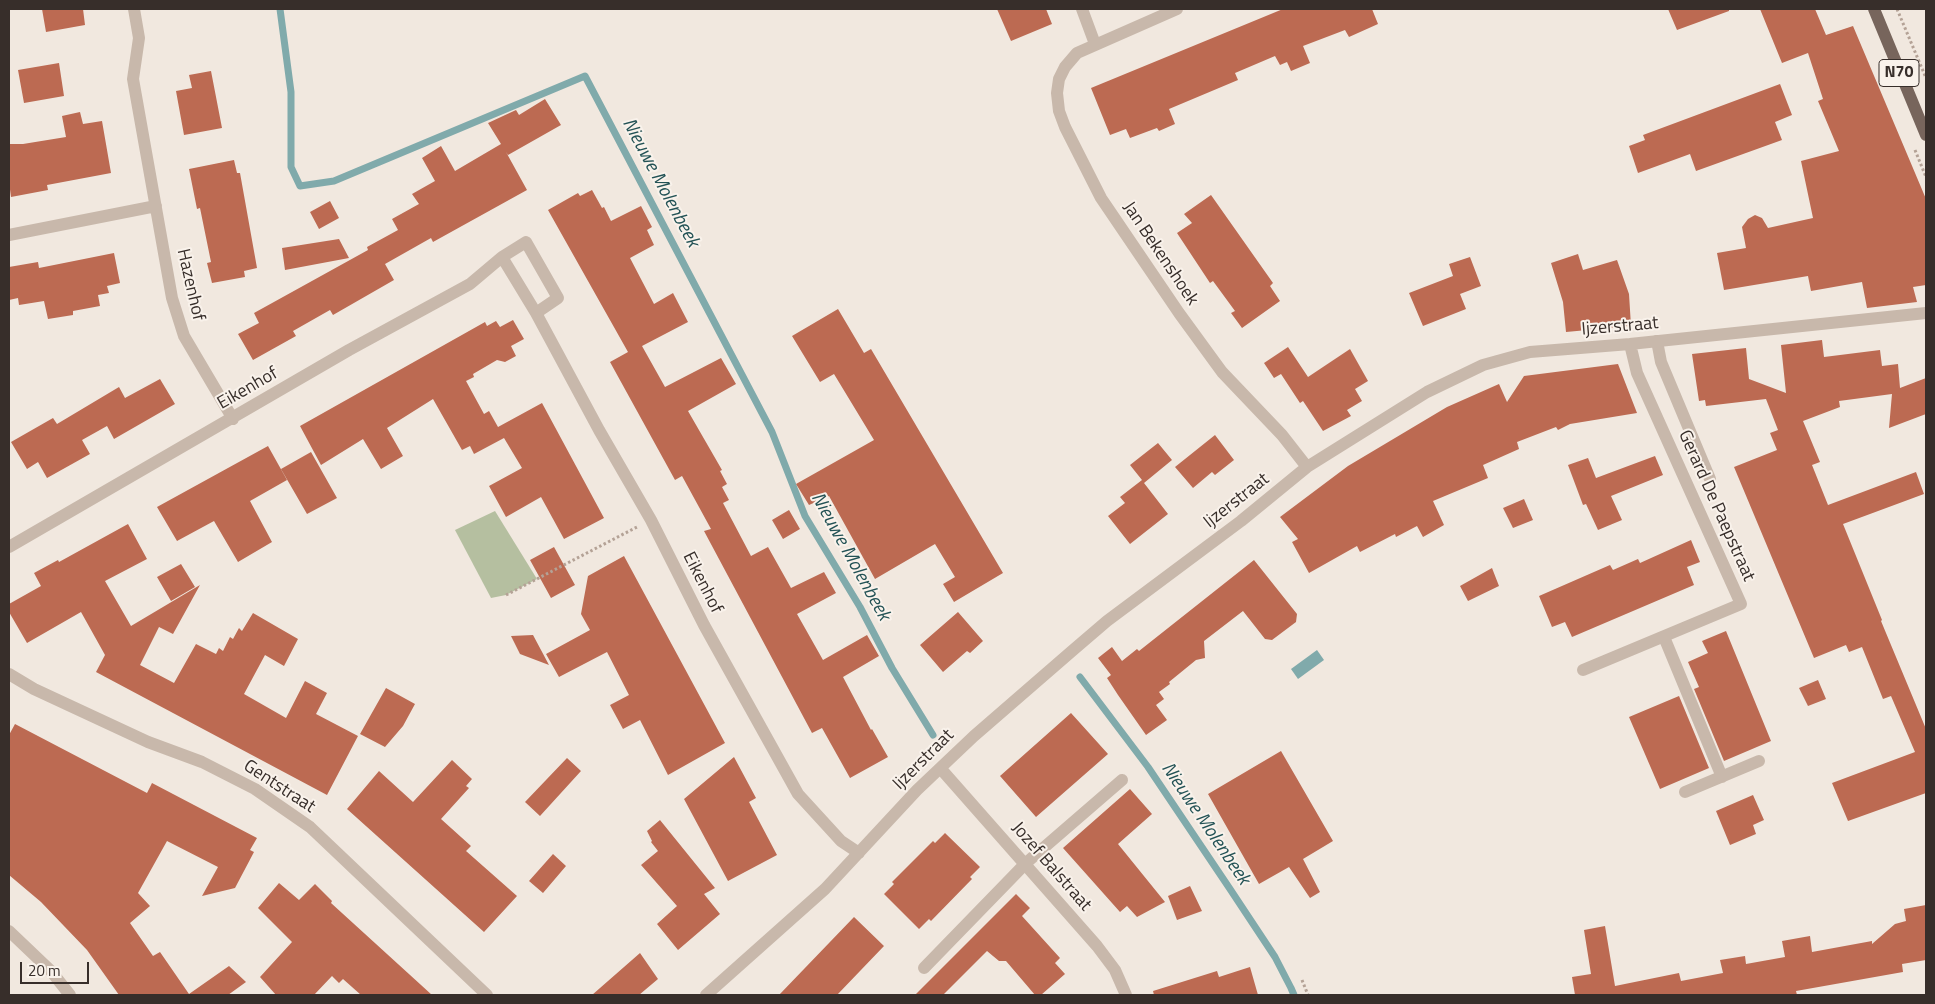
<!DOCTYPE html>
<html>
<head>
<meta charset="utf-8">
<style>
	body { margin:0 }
	#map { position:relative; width:1935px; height:1004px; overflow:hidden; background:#f1e8df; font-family:"Titillium Web",sans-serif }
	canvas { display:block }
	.frame { position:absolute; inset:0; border:10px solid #372e2a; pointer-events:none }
	.scale { position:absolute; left:20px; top:962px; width:69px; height:22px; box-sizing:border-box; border:2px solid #372e2a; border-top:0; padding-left:6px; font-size:15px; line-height:18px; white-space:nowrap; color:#372e2a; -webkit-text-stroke:4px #f9f2eb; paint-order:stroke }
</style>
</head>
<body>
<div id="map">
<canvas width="1935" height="1004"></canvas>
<div class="frame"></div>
<div class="scale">20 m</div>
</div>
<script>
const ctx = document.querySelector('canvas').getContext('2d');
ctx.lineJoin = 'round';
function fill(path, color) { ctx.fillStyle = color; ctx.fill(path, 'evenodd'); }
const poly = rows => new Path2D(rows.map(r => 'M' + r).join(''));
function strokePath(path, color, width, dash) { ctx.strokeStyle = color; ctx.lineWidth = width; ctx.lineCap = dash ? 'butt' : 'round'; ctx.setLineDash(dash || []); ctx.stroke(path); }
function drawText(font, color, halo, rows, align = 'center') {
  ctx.font = font + ' "Titillium Web",sans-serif'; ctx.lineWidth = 4; ctx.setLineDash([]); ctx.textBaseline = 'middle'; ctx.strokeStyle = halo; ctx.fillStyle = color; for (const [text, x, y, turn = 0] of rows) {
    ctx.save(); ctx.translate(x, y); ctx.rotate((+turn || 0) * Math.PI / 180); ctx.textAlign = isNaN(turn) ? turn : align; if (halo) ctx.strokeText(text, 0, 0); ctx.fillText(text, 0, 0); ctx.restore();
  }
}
const green = poly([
	[495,511,537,579,506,595,491,598,455,530]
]);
const water = poly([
	[1317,650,1324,660,1298,679,1291,669]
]);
const stream = poly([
	[280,9,291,92,291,167,300,186,334,181,585,76,772,432,805,516,860,607,892,668,933,735],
	[1080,677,1148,767,1230,889,1275,957,1291,988,1294,995]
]);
const building = poly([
	[42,9,83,9,85,25,46,32],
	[997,9,1046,9,1052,24,1011,41],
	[1283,9,1372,9,1378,24,1349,37,1345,30,1303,46,1310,63,1291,71,1287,62,1280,65,1275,56,1235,73,1238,80,1169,109,1175,124,1159,131,1157,128,1130,138,1126,129,1110,135,1091,88],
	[1668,9,1729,9,1729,11,1677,30],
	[1760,9,1815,9,1826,35,1853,26,1926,199,1926,285,1913,287,1917,302,1867,308,1862,282,1811,291,1808,276,1724,290,1717,253,1746,248,1742,227,1748,219,1755,215,1762,218,1768,228,1813,218,1801,161,1839,151,1818,101,1823,99,1808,53,1782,63],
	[59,63,64,96,24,103,18,70],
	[211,71,222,128,184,135,176,91,192,88,189,75],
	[1780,84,1792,115,1775,122,1782,140,1696,171,1690,154,1638,173,1629,146,1645,140,1643,135],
	[545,99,561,125,508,155,506,152,527,190,433,242,431,238,385,264,394,280,333,315,330,310,293,331,296,336,253,360,238,334,259,323,254,313,368,250,367,247,398,230,392,219,419,204,412,194,435,181,422,158,441,146,455,171,501,144,488,123,516,110,519,115],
	[80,112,83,124,102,121,111,173,47,185,48,190,11,197,9,182,9,144,23,144,66,137,62,116],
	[234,160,237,173,240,173,257,268,244,271,245,277,212,283,207,263,211,262,200,208,197,209,189,169],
	[592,190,602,208,604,207,611,221,641,206,652,227,647,230,654,245,630,258,654,304,673,293,688,322,642,346,665,387,721,358,736,384,688,411,722,470,720,471,727,484,722,487,729,500,723,503,751,556,768,547,791,588,824,572,836,593,797,614,823,660,867,635,879,656,843,677,871,730,872,729,888,757,850,778,822,728,812,733,704,531,711,529,682,476,675,480,610,362,628,352,548,210,578,193,580,196],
	[1211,195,1273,283,1270,286,1280,301,1242,328,1231,313,1235,311,1213,281,1210,283,1177,233,1192,223,1184,214],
	[330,201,339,218,319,229,310,212],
	[339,239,349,258,285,270,282,248],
	[114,253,120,283,107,286,109,293,98,295,100,306,73,311,73,315,48,319,44,301,19,305,18,298,9,300,9,267,38,262,39,268],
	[1578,254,1583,270,1617,260,1629,294,1631,326,1566,332,1563,302,1551,263],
	[1470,257,1481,286,1460,294,1466,309,1423,326,1409,293,1453,276,1449,264],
	[838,309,864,353,871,349,1003,573,954,602,943,584,955,577,935,544,875,579,829,496,809,505,796,484,874,440,834,374,820,382,792,336],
	[513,320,524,339,511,346,516,356,505,362,497,360,473,374,474,377,466,381,484,414,489,411,498,427,542,403,604,518,564,539,541,497,506,517,489,486,522,468,504,438,474,454,470,446,462,450,433,399,387,428,403,456,381,469,363,439,321,465,300,426,485,322,487,326,496,321,500,327],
	[1822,340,1824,357,1880,350,1882,366,1898,364,1900,388,1926,378,1926,414,1889,428,1892,394,1839,401,1840,407,1803,421,1820,462,1812,465,1828,505,1916,472,1924,494,1843,524,1882,620,1881,621,1926,729,1926,793,1848,821,1832,783,1915,752,1891,696,1883,699,1862,647,1849,652,1846,645,1814,658,1734,467,1777,450,1770,433,1778,430,1766,399,1706,406,1705,400,1699,401,1692,354,1746,348,1749,379,1786,393,1781,345],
	[1288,347,1308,377,1350,349,1368,381,1355,389,1362,401,1347,410,1351,416,1323,431,1303,401,1300,403,1281,374,1274,378,1264,363],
	[1618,364,1637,413,1570,424,1558,430,1556,427,1517,442,1519,449,1483,465,1488,478,1433,501,1444,525,1423,537,1417,526,1396,537,1395,534,1360,552,1357,546,1309,573,1292,542,1298,539,1280,517,1348,466,1447,407,1499,384,1507,402,1524,376],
	[160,379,175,404,114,439,107,426,82,440,90,454,47,478,38,462,27,469,11,442,53,418,57,424,119,387,125,398],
	[1215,435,1234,460,1215,475,1212,472,1193,488,1175,467],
	[1158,443,1172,460,1144,483,1168,514,1130,544,1108,516,1125,503,1120,497,1142,480,1130,465],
	[268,446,287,480,250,501,272,542,238,562,214,521,177,541,157,507],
	[311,452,337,498,307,514,281,469],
	[1655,456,1663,475,1611,496,1622,520,1598,530,1586,504,1583,505,1568,465,1588,458,1596,478],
	[1524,499,1533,520,1513,528,1503,508],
	[789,510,800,529,783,539,772,520],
	[128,524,147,559,105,581,131,626,200,585,173,634,159,627,140,665,174,683,196,644,216,654,219,648,223,651,230,637,233,639,239,628,242,631,253,613,298,639,284,666,265,655,244,694,286,718,305,681,327,693,316,714,358,736,327,795,96,672,105,655,81,612,27,643,9,612,9,604,41,586,34,573,58,560,59,562],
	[1691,540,1700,562,1687,567,1694,585,1572,637,1565,622,1552,627,1539,596,1610,565,1613,570,1638,559,1640,563],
	[554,547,575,585,551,598,530,560],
	[624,556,725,743,668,775,640,720,623,729,610,705,629,695,607,652,559,677,546,654,590,630,581,614,588,576],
	[1254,560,1297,614,1296,622,1272,640,1265,639,1243,611,1204,641,1205,658,1196,660,1169,682,1170,684,1159,692,1164,699,1156,705,1167,720,1146,735,1118,695,1107,678,1111,675,1098,658,1112,647,1122,661,1137,649,1139,651],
	[181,564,195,587,171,601,157,577],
	[1492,568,1499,586,1468,601,1460,586],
	[958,612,983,641,970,653,967,651,943,672,920,645],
	[1726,631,1771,741,1724,761,1694,689,1699,687,1688,662,1708,653,1702,641],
	[533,635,549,665,520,654,511,636],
	[1818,680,1826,699,1808,706,1799,688],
	[386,688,415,704,403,726,385,747,360,734],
	[1679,696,1709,768,1660,789,1629,717],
	[1071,713,1108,754,1036,817,1000,776],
	[15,724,147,793,152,783,257,838,250,850,254,852,235,888,202,896,218,867,167,841,138,893,150,906,130,923,153,956,160,952,189,994,229,966,246,982,228,995,119,995,87,950,41,902,9,875,9,735],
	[1281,751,1333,841,1303,859,1320,892,1310,898,1289,867,1259,884,1208,794],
	[734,757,756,798,749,802,777,855,728,881,684,799],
	[567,758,581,771,540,816,525,802],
	[452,760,472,779,466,786,469,788,441,819,471,846,466,851,517,896,484,932,347,809,379,771,413,802],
	[1130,789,1152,814,1118,844,1165,902,1137,917,1127,906,1120,912,1063,848],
	[1753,795,1764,820,1753,825,1756,834,1730,845,1716,811],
	[660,820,715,888,704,894,720,914,678,950,657,924,677,906,641,865,658,851,651,842,652,841,647,831],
	[945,833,980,867,970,877,972,879,931,921,929,919,919,929,884,894,894,884,892,882,933,841,935,843],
	[553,854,566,866,543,893,529,881],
	[279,883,299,900,315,884,332,901,331,903,432,995,361,995,343,979,339,983,332,976,314,995,276,995,260,977,292,942,258,908],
	[1190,886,1202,911,1177,920,1168,896],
	[1016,894,1030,908,1022,916,1060,958,1055,963,1065,974,1041,995,1035,995,1006,961,999,961,987,951,943,995,915,995],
	[1926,905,1926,960,1902,964,1903,972,1796,991,1797,995,1575,995,1572,977,1591,974,1584,930,1605,926,1615,986,1679,973,1681,981,1723,973,1720,960,1745,956,1746,964,1785,957,1782,941,1810,936,1812,952,1872,941,1872,944,1895,924,1906,921,1904,909],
	[854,917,884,946,837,995,779,995],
	[640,953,658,979,639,995,592,995],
	[1250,967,1258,995,1154,995,1153,991,1217,971,1219,977]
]);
const path = poly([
	[1897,9,1926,78],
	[1915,150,1926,177],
	[506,595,637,527],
	[1302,980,1308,995]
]);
const service = poly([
	[1657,341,1661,362,1710,479],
	[924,968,1026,863,1122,780]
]);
const minor = poly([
	[134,9,139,38,133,79,172,298,184,336,233,419],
	[1082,9,1095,44],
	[1177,9,1077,53,1065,67,1059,79,1057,93,1059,111,1065,127,1101,198,1179,313,1222,372,1282,435,1307,467],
	[9,235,156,206],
	[502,257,526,242,558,298,536,313],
	[9,547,349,350,470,284,502,257,536,313,599,430,651,520,704,625,798,794,841,841,859,853],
	[1664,637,1722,777],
	[1583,670,1741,604,1637,373,1630,344],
	[9,674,34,689,148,742,202,762,255,789,310,827,487,995],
	[941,769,1097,946,1115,970,1126,995],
	[1685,792,1759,761],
	[9,931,51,971,70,995],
	[706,995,825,889,917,790,974,736,1072,651,1107,621,1241,521,1307,467,1427,392,1483,365,1530,352,1630,344,1926,313]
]);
const primary = poly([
	[1874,9,1926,135]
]);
const shields = [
	[1899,73,40]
];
const shieldNames = [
	["N70",1899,73]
];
const streetNames = [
	["Jan Bekenshoek",1160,254,56],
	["Hazenhof",190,285,77],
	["Ijzerstraat",1620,327,-5],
	["Eikenhof",248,389,-30],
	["Ijzerstraat",1237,501,-38],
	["Gerard De Paepstraat",1716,506,66],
	["Eikenhof",702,583,63],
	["Ijzerstraat",924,760,-45],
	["Gentstraat",279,787,33],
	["Jozef Balstraat",1051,867,49]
];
const waterNames = [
	["Nieuwe Molenbeek",660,183,62],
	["Nieuwe Molenbeek",850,557,61],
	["Nieuwe Molenbeek",1205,824,56]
];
fill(green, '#b5bfa0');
fill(water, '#80aaab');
strokePath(stream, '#80aaab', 7);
fill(building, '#bc6a52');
strokePath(path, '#b4a296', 3, [2.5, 2.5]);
strokePath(service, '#c8b8ab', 12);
strokePath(minor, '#c8b8ab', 12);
strokePath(primary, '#77655c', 12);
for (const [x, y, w] of shields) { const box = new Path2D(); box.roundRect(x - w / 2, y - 13.5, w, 27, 4); ctx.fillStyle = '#f9f2eb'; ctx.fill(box); strokePath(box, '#372e2a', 1); }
drawText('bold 16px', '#372e2a', null, shieldNames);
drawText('18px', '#372e2a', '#f9f2eb', streetNames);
drawText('italic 19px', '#235255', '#f9f2eb', waterNames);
</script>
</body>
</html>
